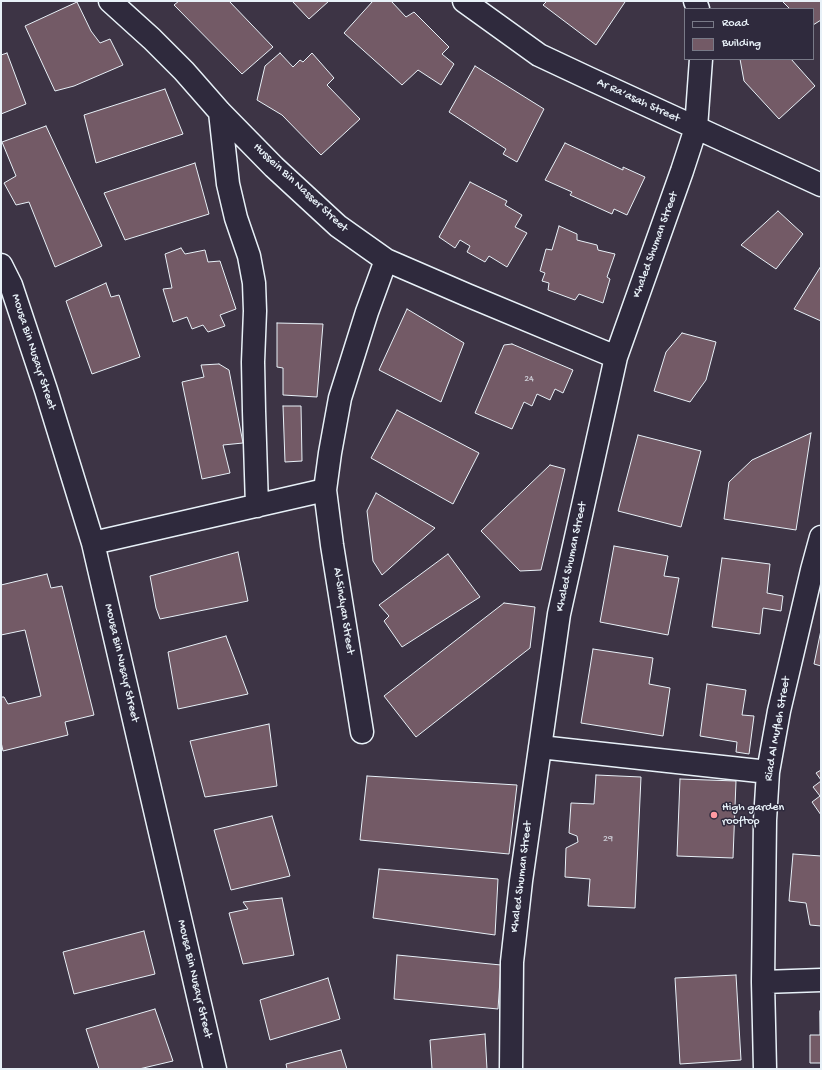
<!DOCTYPE html>
<html>
<head>
<meta charset="utf-8">
<style>
	body { margin:0 }
	#map { position:relative; width:822px; height:1070px; overflow:hidden; background:#3d3445; font-family:"Gochi Hand",sans-serif }
	canvas { display:block }
	.frame { position:absolute; inset:0; border:2px solid #e8f1f8; pointer-events:none }
	.legend { position:absolute; left:684px; top:8px; width:130px; height:52px; box-sizing:border-box; background:#2f2a3d; border:1px solid #797a88; margin:0; padding:5px 7px; list-style:none; font-size:12px; color:#e8f1f8 }
	.legend li { display:flex; align-items:center; gap:8px; height:20px }
	.legend b { width:20px; border:1px solid #797a88 }
</style>
</head>
<body>
<div id="map">
<canvas width="822" height="1070"></canvas>
<div class="frame"></div>
<ul class="legend">
<li><b style="height:5px;background:#2f2a3d"></b>Road</li>
<li><b style="height:11px;background:#735a66"></b>Building</li>
</ul>
</div>
<script>
const ctx = document.querySelector('canvas').getContext('2d');
ctx.lineJoin = 'round';
function fill(path, color) { ctx.fillStyle = color; ctx.fill(path, 'evenodd'); }
const poly = rows => new Path2D(rows.map(r => 'M' + r).join(''));
function strokePath(path, color, width, dash) { ctx.strokeStyle = color; ctx.lineWidth = width; ctx.lineCap = dash ? 'butt' : 'round'; ctx.setLineDash(dash || []); ctx.stroke(path); }
function drawText(font, color, halo, rows, align = 'center') {
  ctx.font = font + ' "Gochi Hand",sans-serif'; ctx.lineWidth = 3; ctx.setLineDash([]); ctx.textBaseline = 'middle'; ctx.strokeStyle = halo; ctx.fillStyle = color; for (const [text, x, y, turn = 0] of rows) {
    ctx.save(); ctx.translate(x, y); ctx.rotate((+turn || 0) * Math.PI / 180); ctx.textAlign = isNaN(turn) ? turn : align; if (halo) ctx.strokeText(text, 0, 0); ctx.fillText(text, 0, 0); ctx.restore();
  }
}
const building = poly([
	[179,1,229,1,273,47,242,74,174,5,179,1],
	[292,1,329,1,309,19,292,1],
	[373,1,391,1,406,17,414,12,449,47,442,54,454,64,441,85,418,70,402,85,344,33,373,1],
	[547,1,624,1,625,2,596,45,543,5,547,1],
	[782,1,821,1,821,20,813,25,813,9,790,9,782,1],
	[77,2,91,31,100,43,110,39,123,65,74,86,55,91,25,26,77,2],
	[7,53,26,104,1,114,1,55,7,53],
	[280,53,293,67,300,60,303,62,312,53,334,78,327,85,360,119,321,155,282,115,257,100,265,66,280,53],
	[740,59,791,59,815,86,779,119,744,81,740,59],
	[475,66,544,109,517,162,503,154,506,149,449,112,475,66],
	[165,89,183,134,96,163,84,115,165,89],
	[46,126,102,246,55,267,29,202,16,205,4,183,16,176,2,142,46,126],
	[565,143,623,170,623,167,645,177,627,215,614,209,612,214,570,195,572,192,545,180,565,143],
	[195,163,209,214,125,240,104,193,195,163],
	[470,182,507,201,505,205,522,215,515,227,527,233,507,267,489,256,485,262,467,252,470,246,460,240,455,248,439,237,470,182],
	[778,211,803,234,776,269,741,245,778,211],
	[559,226,577,234,577,240,597,245,598,250,615,254,607,277,610,279,603,303,579,294,575,300,548,290,549,283,542,281,545,273,540,271,546,249,552,250,559,226],
	[181,248,185,254,205,250,208,262,220,261,236,309,220,315,225,326,208,332,203,325,192,329,187,317,173,322,163,289,172,288,165,254,181,248],
	[821,266,821,321,794,309,821,266],
	[106,283,111,297,119,295,140,357,92,374,66,301,106,283],
	[407,309,464,343,441,402,379,370,407,309],
	[277,323,323,324,317,397,283,395,283,368,277,367,277,323],
	[682,333,716,342,706,380,690,402,654,391,666,352,682,333],
	[512,344,573,370,563,393,555,389,550,400,537,394,532,406,524,402,512,429,475,413,504,345,512,344],
	[219,364,229,370,243,443,223,445,230,473,202,479,182,382,204,377,201,365,219,364],
	[283,406,301,406,302,461,285,462,283,406],
	[397,410,479,453,453,504,371,458,397,410],
	[811,433,796,530,724,519,729,482,752,460,811,433],
	[638,435,701,451,681,527,618,511,638,435],
	[550,465,565,469,541,570,520,571,481,531,550,465],
	[376,493,435,528,382,575,373,561,367,511,376,493],
	[614,546,668,556,664,576,679,578,668,635,600,622,614,546],
	[238,552,248,601,160,619,156,608,150,576,238,552],
	[448,554,480,597,402,647,384,621,389,616,379,605,448,554],
	[722,558,770,564,767,593,783,596,781,611,763,608,760,634,712,627,722,558],
	[47,574,51,588,62,586,94,715,65,722,68,735,3,751,1,742,1,697,4,697,8,704,41,696,25,630,1,635,1,585,47,574],
	[504,603,535,607,530,648,416,737,384,696,504,603],
	[821,630,821,666,814,664,821,630],
	[226,636,248,694,178,709,168,652,226,636],
	[593,649,653,658,649,684,670,688,663,736,581,723,593,649],
	[707,684,746,690,742,715,754,716,749,754,736,752,737,742,700,736,707,684],
	[269,724,277,786,205,797,190,741,269,724],
	[821,770,821,780,816,773,821,770],
	[596,775,641,777,635,908,588,906,590,879,565,877,566,848,578,842,577,836,569,833,571,803,594,804,596,775],
	[367,776,517,785,509,854,360,840,367,776],
	[680,779,736,781,733,858,677,856,680,779],
	[821,781,821,815,812,802,820,796,813,787,821,781],
	[272,816,290,876,231,890,214,830,272,816],
	[793,854,821,856,821,926,810,925,806,903,789,901,793,854],
	[379,869,498,879,495,935,373,918,379,869],
	[282,898,294,955,243,964,229,913,248,909,243,902,282,898],
	[144,931,155,974,74,994,63,952,144,931],
	[397,955,501,965,498,1009,394,999,397,955],
	[736,975,741,1060,680,1064,675,978,736,975],
	[328,978,340,1019,270,1040,260,1000,328,978],
	[155,1009,173,1061,139,1069,99,1069,86,1029,155,1009],
	[820,1011,821,1063,810,1063,810,1035,820,1035,820,1011],
	[485,1034,487,1069,432,1069,430,1040,485,1034],
	[341,1050,347,1069,287,1069,286,1064,341,1050]
]);
const minor = poly([
	[110,1,152,39,184,71,220,112,274,167,338,226,386,260,467,295,616,357],
	[464,1,539,55,588,78,821,185],
	[695,1,698,9],
	[220,112,228,184,236,218,249,256,254,283,255,311,253,362,254,411,257,506],
	[1,265,11,285,46,390,93,543,215,1069],
	[93,543,325,490],
	[362,732,332,545,325,490,330,453,340,398,367,312,386,260],
	[540,747,768,772],
	[763,982,821,980],
	[511,1069,512,962,521,881,559,614,616,357,682,171,696,128,701,59],
	[765,1069,763,982,765,820,768,772,779,711,812,570,821,537]
]);
const markers = [
	[714,815,4,"#ff9aa2"]
];
const numberNames = [
	["24",529,379],
	["29",608,839]
];
const streetNames = [
	["Ar Ra’asah Street",638,101,25],
	["Hussein Bin Nasser Street",300,188,43],
	["Khaled Shuman Street",656,245,-70],
	["Mousa Bin Nusayr Street",33,352,72],
	["Khaled Shuman Street",572,557,-78],
	["Al-Sindyan Street",343,611,81],
	["Mousa Bin Nusayr Street",121,663,77],
	["Riad Al Mufleh Street",778,729,-80],
	["Khaled Shuman Street",522,877,-83],
	["Mousa Bin Nusayr Street",194,979,77]
];
const poiNames = [
	["High garden",722,808],
	["rooftop",722,822]
];
fill(building, '#735a66');
strokePath(building, '#e8f1f8', 1);
strokePath(minor, '#e8f1f8', 25);
strokePath(minor, '#2f2a3d', 22);
for (const [x, y, r, color] of markers) { const dot = new Path2D(); dot.arc(x, y, r, 0, 2 * Math.PI); ctx.fillStyle = color; ctx.fill(dot); strokePath(dot, '#2f2a3d', 1.5); }
drawText('10px', '#cbcbd4', null, numberNames);
drawText('12px', '#e8f1f8', '#2f2a3d', streetNames);
drawText('12px', '#e8f1f8', '#2f2a3d', poiNames, 'left');
</script>
</body>
</html>
